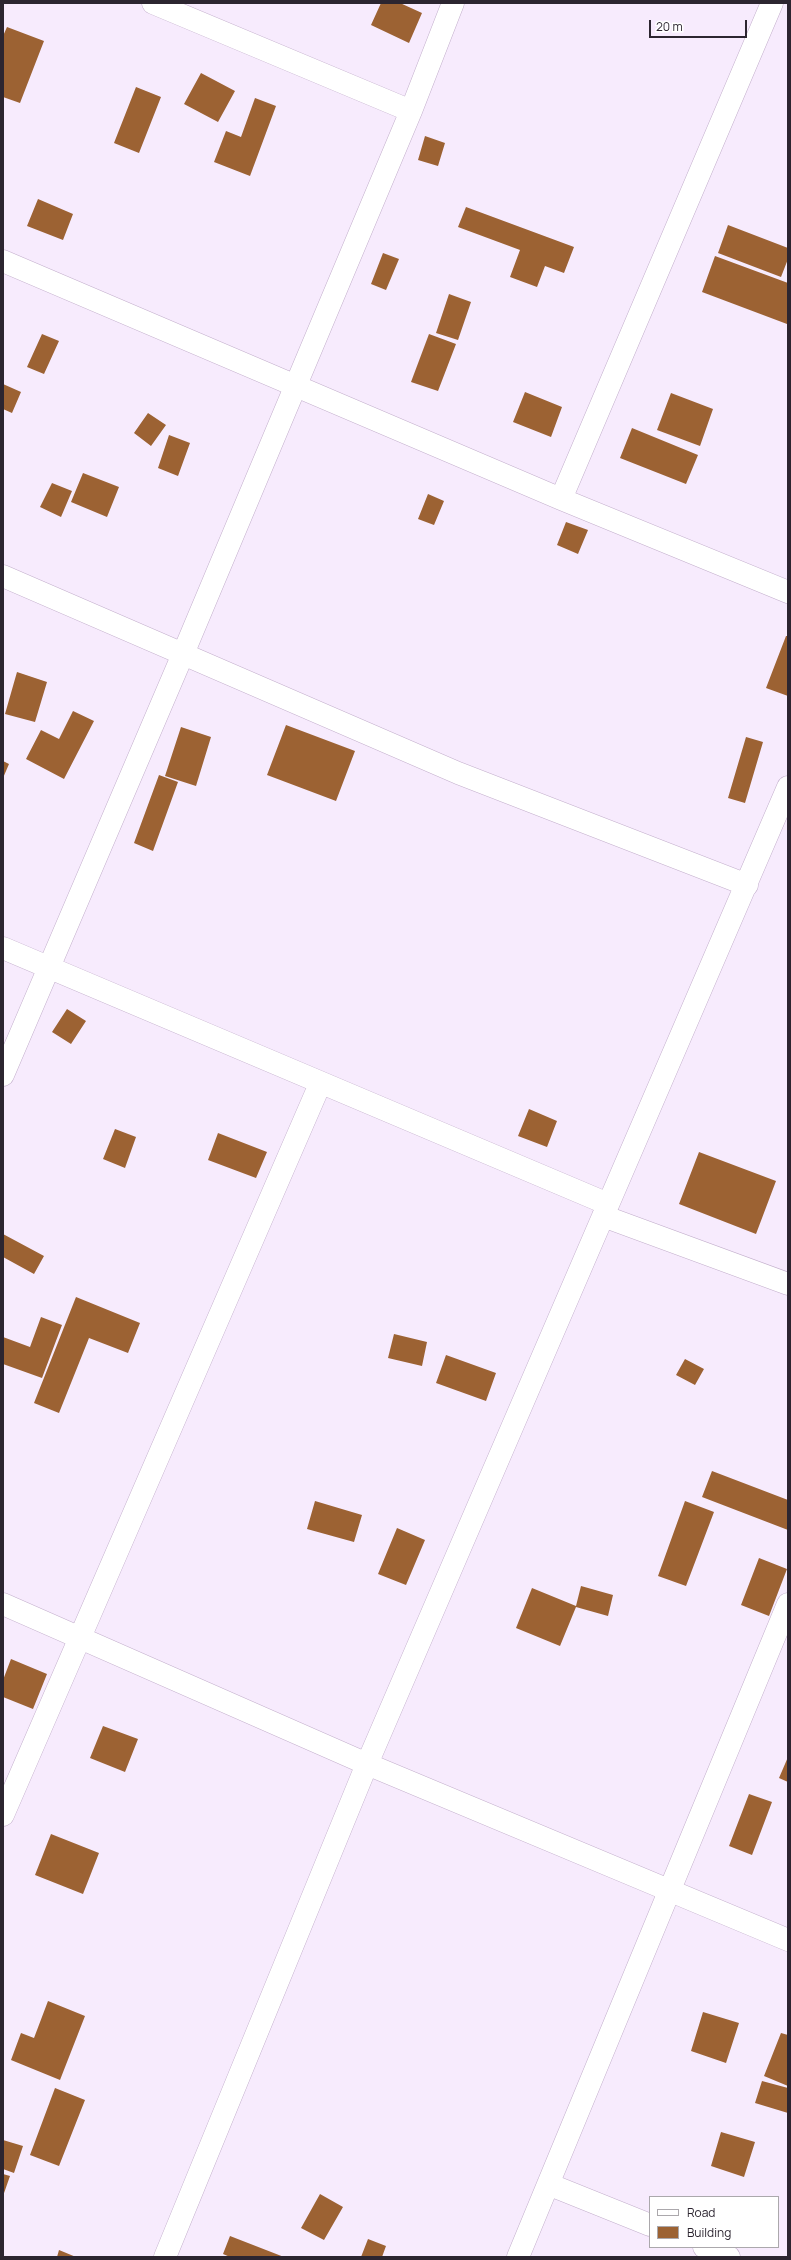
<!DOCTYPE html>
<html>
<head>
<meta charset="utf-8">
<style>
	body { margin:0 }
	#map { position:relative; width:791px; height:2260px; overflow:hidden; background:#f7ebfd; font-family:Manrope,sans-serif }
	canvas { display:block }
	.frame { position:absolute; inset:0; border:4px solid #2c2530; pointer-events:none }
	.legend { position:absolute; left:649px; top:2196px; width:130px; height:52px; box-sizing:border-box; background:#fff; border:1px solid #aba8ac; margin:0; padding:5px 7px; list-style:none; font-size:12px; color:#2c2530 }
	.legend li { display:flex; align-items:center; gap:8px; height:20px }
	.legend b { width:20px; border:1px solid #aba8ac }
	.scale { position:absolute; left:649px; top:20px; width:98px; height:18px; box-sizing:border-box; border:2px solid #2c2530; border-top:0; padding-left:5px; font-size:12px; line-height:14px; white-space:nowrap; color:#2c2530; -webkit-text-stroke:3px #fff; paint-order:stroke }
</style>
</head>
<body>
<div id="map">
<canvas width="791" height="2260"></canvas>
<div class="frame"></div>
<ul class="legend">
<li><b style="height:5px;background:#fff"></b>Road</li>
<li><b style="height:11px;background:#9c6233"></b>Building</li>
</ul>
<div class="scale">20 m</div>
</div>
<script>
const ctx = document.querySelector('canvas').getContext('2d');
ctx.lineJoin = 'round';
function fill(path, color) { ctx.fillStyle = color; ctx.fill(path, 'evenodd'); }
const poly = rows => new Path2D(rows.map(r => 'M' + r).join(''));
function strokePath(path, color, width, dash) { ctx.strokeStyle = color; ctx.lineWidth = width; ctx.lineCap = dash ? 'butt' : 'round'; ctx.setLineDash(dash || []); ctx.stroke(path); }
const building = poly([
	[381,3,400,3,422,13,409,43,371,25],
	[7,27,44,41,20,103,3,97,3,36],
	[201,73,235,91,218,122,184,104],
	[136,87,161,97,139,153,114,143],
	[255,98,276,106,250,176,214,162,226,131,241,137],
	[425,136,445,143,438,166,418,160],
	[38,199,73,214,63,240,27,226],
	[466,207,574,247,564,273,545,266,537,287,510,277,520,250,458,227],
	[728,225,788,248,788,259,781,277,718,253],
	[383,253,399,259,386,290,371,284],
	[715,256,788,283,787,324,702,292],
	[449,294,471,302,458,340,436,333],
	[42,334,59,341,44,374,27,367],
	[429,334,456,344,438,391,411,382],
	[3,384,21,392,12,413,3,409],
	[525,392,562,407,551,437,513,422],
	[671,393,713,409,700,446,657,430],
	[148,413,166,425,151,446,134,433],
	[632,428,698,455,686,484,620,458],
	[169,435,190,443,178,476,158,468],
	[83,473,119,487,107,517,71,502],
	[52,483,72,491,61,517,40,507],
	[428,494,444,501,434,525,418,519],
	[566,522,588,530,578,554,557,545],
	[786,636,788,636,788,696,766,688],
	[17,672,47,682,35,722,5,714],
	[73,711,94,721,64,779,26,759,41,730,59,739],
	[286,725,355,751,336,801,267,775],
	[181,727,211,737,196,786,165,776],
	[746,737,763,742,745,803,728,798],
	[3,761,9,764,3,778],
	[159,775,178,782,153,851,134,843],
	[67,1009,86,1021,71,1044,52,1032],
	[529,1109,557,1121,547,1147,518,1136],
	[115,1129,136,1137,125,1168,103,1159],
	[218,1133,267,1152,256,1178,208,1160],
	[699,1152,776,1181,756,1234,679,1204],
	[3,1234,44,1256,34,1274,3,1257],
	[76,1297,140,1323,128,1353,89,1338,59,1413,34,1403],
	[41,1317,62,1325,42,1378,3,1364,3,1337,30,1347],
	[394,1334,427,1342,422,1366,388,1358],
	[446,1355,496,1373,486,1401,436,1383],
	[685,1359,704,1369,695,1385,676,1375],
	[712,1471,788,1500,788,1530,702,1497],
	[315,1501,362,1515,354,1542,307,1529],
	[685,1501,714,1512,686,1586,658,1576],
	[397,1528,425,1540,406,1585,378,1574],
	[759,1558,787,1569,769,1616,741,1605],
	[581,1586,613,1595,608,1616,576,1607,560,1646,516,1628,532,1588,576,1606],
	[11,1659,47,1674,33,1709,3,1697,3,1680],
	[103,1726,138,1739,125,1772,90,1758],
	[788,1757,788,1782,779,1778],
	[749,1794,772,1802,752,1855,729,1846],
	[51,1834,99,1853,83,1894,35,1875],
	[48,2001,85,2016,60,2080,11,2060,21,2033,34,2038],
	[703,2012,739,2023,726,2063,691,2051],
	[781,2033,788,2035,788,2086,764,2076],
	[762,2081,788,2088,788,2113,755,2103],
	[55,2088,85,2100,59,2166,30,2155],
	[721,2132,755,2142,744,2177,711,2166],
	[3,2140,23,2146,14,2173,3,2169],
	[3,2174,10,2176,3,2196],
	[320,2194,343,2207,324,2240,301,2228],
	[230,2236,284,2257,230,2257,223,2254],
	[368,2239,386,2246,382,2257,361,2257],
	[59,2250,76,2257,57,2257]
]);
const minor = poly([
	[153,3,411,111],
	[3,261,561,499,788,592],
	[561,499,772,3],
	[3,576,458,773,747,885],
	[3,948,608,1204],
	[3,1075,183,654,411,111,453,3],
	[603,1216,788,1284],
	[3,1604,367,1764,788,1940],
	[3,1815,320,1084],
	[548,2184,650,2225],
	[704,2247,729,2257],
	[165,2257,367,1764,788,787],
	[518,2257,788,1604]
]);
fill(building, '#9c6233');
strokePath(minor, '#c3afcc', 23);
strokePath(minor, '#fff', 22);
</script>
</body>
</html>
